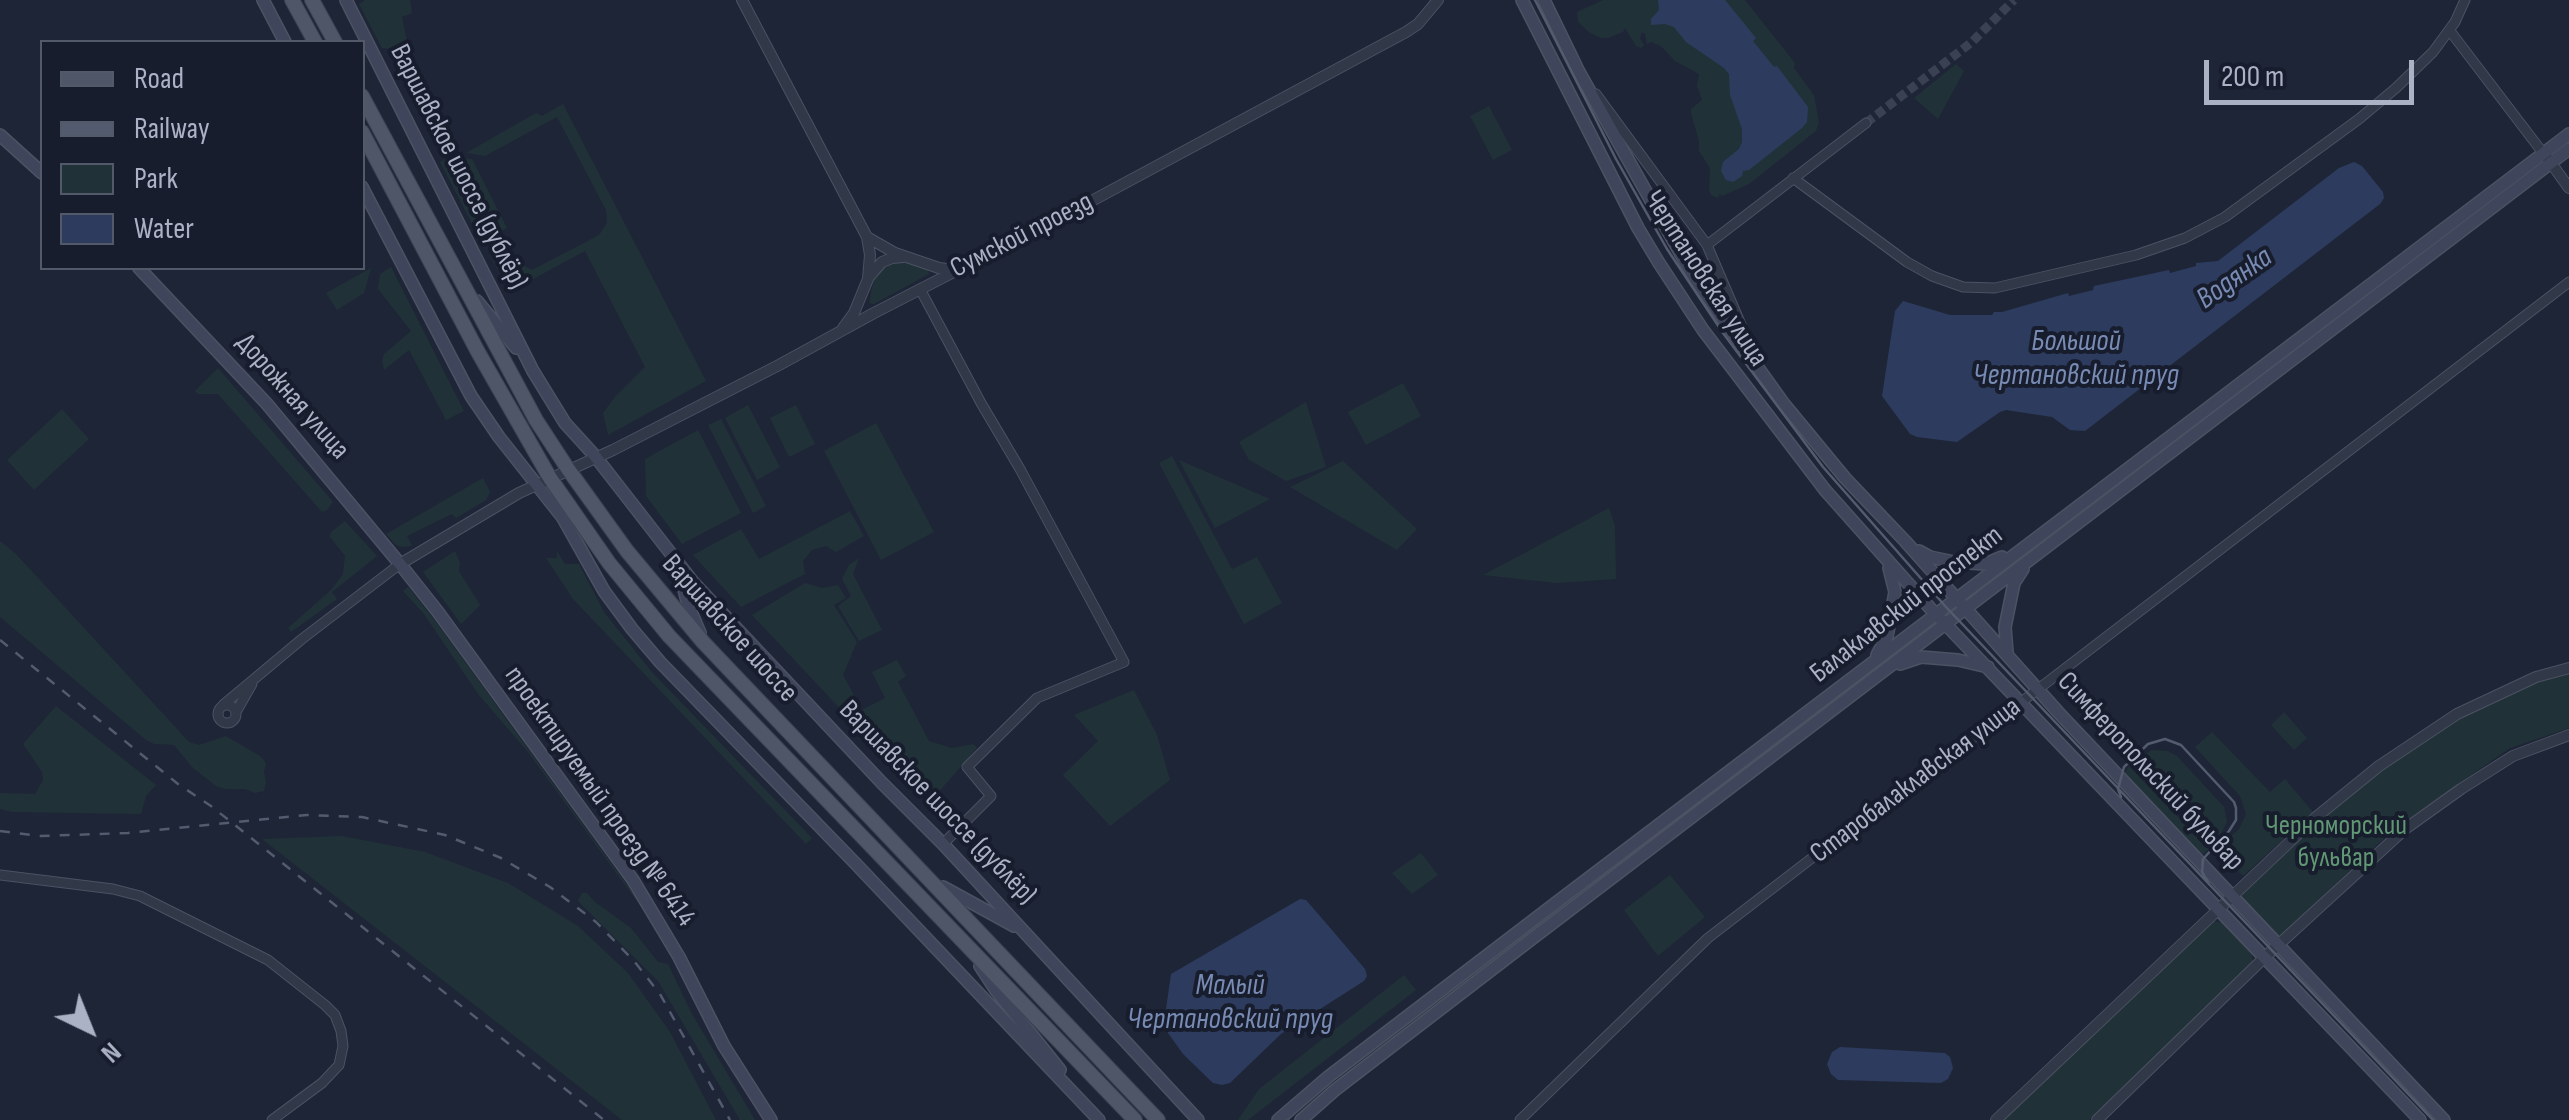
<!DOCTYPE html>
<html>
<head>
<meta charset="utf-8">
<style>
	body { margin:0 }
	#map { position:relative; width:2569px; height:1120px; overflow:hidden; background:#1e2537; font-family:"Sofia Sans Condensed",sans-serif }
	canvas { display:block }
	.legend { position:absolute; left:40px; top:40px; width:325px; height:230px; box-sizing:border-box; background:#171d2c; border:2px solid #525969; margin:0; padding:12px 18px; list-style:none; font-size:30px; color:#abb2c5 }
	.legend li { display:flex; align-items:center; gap:20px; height:50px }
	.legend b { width:50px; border:2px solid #525969 }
	.north { position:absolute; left:40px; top:980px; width:100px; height:100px; -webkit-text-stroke:8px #171d2c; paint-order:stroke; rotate:137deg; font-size:28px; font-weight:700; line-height:40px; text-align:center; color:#abb2c5 }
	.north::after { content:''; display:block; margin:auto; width:35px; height:45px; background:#abb2c5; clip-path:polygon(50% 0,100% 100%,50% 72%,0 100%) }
	.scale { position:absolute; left:2204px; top:60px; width:210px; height:45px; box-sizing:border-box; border:5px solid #abb2c5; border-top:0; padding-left:12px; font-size:30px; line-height:35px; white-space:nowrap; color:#abb2c5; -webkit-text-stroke:8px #171d2c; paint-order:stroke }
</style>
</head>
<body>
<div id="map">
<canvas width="2569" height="1120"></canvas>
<ul class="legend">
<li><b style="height:12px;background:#4f5668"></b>Road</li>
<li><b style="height:12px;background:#535b6f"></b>Railway</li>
<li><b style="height:28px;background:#203238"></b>Park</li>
<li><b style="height:28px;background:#2d3c5e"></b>Water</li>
</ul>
<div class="north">N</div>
<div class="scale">200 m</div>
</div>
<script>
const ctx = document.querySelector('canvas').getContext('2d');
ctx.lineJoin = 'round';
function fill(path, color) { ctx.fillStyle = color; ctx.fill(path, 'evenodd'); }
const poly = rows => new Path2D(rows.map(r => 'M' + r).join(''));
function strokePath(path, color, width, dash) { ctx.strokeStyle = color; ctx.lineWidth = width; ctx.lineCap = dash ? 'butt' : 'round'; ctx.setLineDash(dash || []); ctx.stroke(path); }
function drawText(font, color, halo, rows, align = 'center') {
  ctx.font = font + ' "Sofia Sans Condensed",sans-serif'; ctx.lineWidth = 8; ctx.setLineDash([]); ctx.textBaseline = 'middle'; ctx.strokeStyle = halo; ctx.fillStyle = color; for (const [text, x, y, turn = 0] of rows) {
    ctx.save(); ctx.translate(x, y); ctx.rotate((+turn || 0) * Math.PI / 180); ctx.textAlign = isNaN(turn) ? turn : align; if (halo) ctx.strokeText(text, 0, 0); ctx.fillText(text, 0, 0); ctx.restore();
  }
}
const green = poly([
	[365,0,410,0,412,13,402,17,409,51,382,48,359,4],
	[1603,0,1745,0,1795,63,1794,68,1814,95,1819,123,1816,131,1749,184,1722,196,1720,194,1718,198,1711,195,1709,190,1710,168,1699,151,1699,141,1691,113,1691,109,1702,100,1697,86,1699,74,1675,61,1661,46,1651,42,1647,44,1645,34,1642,32,1640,38,1644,45,1641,48,1636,46,1625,28,1623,32,1608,38,1601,38,1590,33,1578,22,1577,12],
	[1956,64,1964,71,1938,119,1914,98],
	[563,104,706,381,608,435,603,413,615,397,645,367,585,251,509,292,490,255,499,249,511,263,516,261,532,270,599,235,607,223,606,210,557,117,485,156,466,153,536,113,542,116],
	[1489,106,1512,150,1493,160,1470,116],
	[456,153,461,158,472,159,507,228,481,241,440,162],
	[902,261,927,269,929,274,874,304,869,303,875,274,882,265],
	[391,267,464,411,446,420,409,350,384,370,382,361,384,354,411,331,378,289,380,274],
	[371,268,364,293,337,310,326,293],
	[218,368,333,502,327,510,322,512,218,394,198,394,195,391],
	[1403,383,1421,416,1366,445,1348,412],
	[1306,402,1326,467,1286,481,1249,460,1239,442],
	[748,405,780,467,757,480,725,418],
	[796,405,815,444,789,457,770,418],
	[62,409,89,439,34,490,7,460],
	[721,419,766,506,753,513,708,425],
	[876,423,934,532,881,560,824,451],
	[698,430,741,513,682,544,646,496,645,459],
	[1172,456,1232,569,1257,557,1282,603,1244,624,1159,463],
	[1179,460,1270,499,1215,528],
	[1343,461,1417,529,1397,550,1290,487],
	[483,478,490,492,486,500,456,518,452,514,407,536,412,546,402,547,396,545,386,534],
	[1609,508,1615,526,1616,579,1556,583,1483,575],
	[850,511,864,536,836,552,826,546,812,550,803,561,805,574,741,607,693,555,741,529,759,559],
	[345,521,377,556,332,592,337,599,291,632,288,628,332,589,343,574,345,556,330,537,331,532],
	[0,541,16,554,189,742,199,745,226,736,260,756,266,763,264,772,266,782,264,791,255,793,245,789,225,789,216,786,193,768,174,745,154,744,146,740,0,617],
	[455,551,460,563,459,571,480,605,461,624,423,572],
	[557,551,565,564,579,564,604,612,651,671,812,838,806,844,573,599,546,558,557,558],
	[859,558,853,574,882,630,859,641,838,606,851,596,842,579,849,565],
	[805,583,822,588,838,585,846,598,834,605,857,642,843,675,862,710,885,698,872,672,897,660,906,676,898,682,929,741,952,748,973,744,977,748,929,803,752,615],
	[408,587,433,618,640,903,639,904,528,752,478,694,424,614,403,591],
	[2569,671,2569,728,2510,748,2395,828,2277,939,2245,905,2242,898,2243,892,2318,821,2381,768,2460,717,2538,681],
	[1134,690,1157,735,1170,780,1110,826,1063,775,1098,741,1074,715],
	[56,706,156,785,146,796,141,814,12,812,0,809,0,793,35,794,43,780,42,772,23,744],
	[2284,712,2307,738,2294,750,2271,725],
	[2212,732,2270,792,2285,779,2313,812,2243,876,2217,849,2239,829,2246,814,2240,796,2195,747],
	[2152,750,2168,751,2177,756,2224,807,2227,822,2220,836,2212,845,2132,762],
	[2129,766,2209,849,2201,856,2124,774],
	[342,836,425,852,508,883,578,926,628,973,670,1032,716,1120,622,1120,262,839],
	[1421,853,1438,875,1412,894,1392,873],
	[1670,875,1705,917,1658,956,1624,910],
	[582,893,587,893,595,902,631,928,658,962,668,964,692,1014,755,1120,740,1120,658,981,578,901],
	[2210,921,2222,922,2252,954,2253,964,2089,1120,2000,1120],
	[1404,975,1416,990,1248,1120,1238,1120,1259,1089]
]);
const water = poly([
	[1658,0,1725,0,1756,38,1753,41,1774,67,1777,66,1808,107,1807,122,1802,128,1749,170,1743,171,1742,176,1733,182,1726,180,1721,171,1723,162,1739,149,1742,142,1742,129,1730,95,1729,74,1724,68,1686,42,1674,27,1665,24,1651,25,1651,19,1659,10],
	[2354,162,2362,166,2383,192,2384,198,2380,204,2085,431,2070,430,2052,417,2006,410,2000,412,1957,442,1917,437,1910,434,1882,396,1895,311,1903,301,1950,315,1992,315,1994,312,2002,312,2068,293,2069,296,2093,290,2094,286,2169,270,2170,273,2196,266,2196,263,2218,261,2339,168],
	[1300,899,1306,900,1332,930,1365,969,1367,976,1364,981,1281,1034,1230,1083,1222,1085,1213,1083,1183,1054,1168,1033,1166,1009,1171,974],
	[1840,1047,1945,1053,1950,1057,1953,1068,1948,1079,1941,1083,1838,1080,1831,1074,1827,1064,1832,1052]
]);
const minorTunnel = poly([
	[1866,123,1972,42,2014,0]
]);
const minor = poly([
	[2450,31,2543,153],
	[1596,94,1707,245,1757,362],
	[1793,178,1907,262,1932,276,1963,287,1995,288,2136,255,2185,238,2225,217,2359,119,2396,88,2433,52,2455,22,2465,0],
	[1707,245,1866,123],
	[920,289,981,403,1020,469,1124,662,1037,698,967,767,991,796,943,844],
	'218 714a9 9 0 1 1 18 0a9 9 0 1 1-18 0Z',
	[223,705,302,639,400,564],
	[236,712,252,684],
	[0,875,113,889,140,896,268,960,325,1005,335,1015,341,1031,343,1046,339,1065,322,1083,272,1120],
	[1520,1120,1708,938,1877,808,2007,713,2569,282]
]);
const tertiary = poly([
	[742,0,867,237,870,255,868,279,854,313,843,328],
	[2546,156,2569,188],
	[867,237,895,253,939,268,954,270],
	[868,278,882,262,892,258,903,257],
	[400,564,519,493,613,450,779,365,874,313,1086,204,1406,32,1418,24,1438,0],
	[1996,1120,2315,818,2379,766,2457,714,2536,677,2569,668],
	[2097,1120,2265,957,2405,829,2461,789,2513,756,2569,735]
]);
const secondary = poly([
	[263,0,285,42],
	[346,0,533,371,565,423,595,456,693,582,882,783,943,844,1198,1120],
	[1522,0,1638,228,1659,263,1703,330,1825,490,1930,608,2420,1120],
	[1544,0,1579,72,1696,281,1784,404,1845,478,1905,541,2058,712,2444,1120],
	[0,135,42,173],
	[362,187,471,396,499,437,563,518,604,591,632,629,660,662,855,863,1099,1120],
	[139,268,267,404,400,564,438,612,633,880,679,957,724,1046,771,1120],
	[477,301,516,348],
	[1919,551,1930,557,1954,562,1985,564,2002,557],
	[679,570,688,605,700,633],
	[2007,652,2005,627,2014,583,2023,569],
	[1877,655,1887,637,1895,592,1889,568],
	[1900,664,1921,657,1958,660,1988,667],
	[943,887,1014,926],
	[980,966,995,989,1060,1070],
	[1278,1120,1328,1077,1557,902,2569,134],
	[1301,1120,1335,1090,1533,938,2569,149]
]);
const primary = poly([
	[292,0,315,42],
	[312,0,335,42],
	[362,96,536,420,568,469,627,551,703,642,1158,1120],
	[362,132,478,352,550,478,609,563,669,636,1135,1120]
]);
const tram = poly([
	[1535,0,1616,159,1667,249,1723,333,1823,467,1946,607,2433,1120],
	[2121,797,2118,789,2124,767,2148,744,2165,739,2181,745,2234,802,2236,808,2236,820,2229,831,2203,859,2202,872,2209,884]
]);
const rail = poly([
	[0,640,178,784,211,806,604,1120],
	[0,831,40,836,128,833,307,815,362,817,445,835,501,858,550,887,596,922,634,961,660,994,730,1120]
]);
const streetNames = [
	["Варшавское шоссе (дублёр)",458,167,63],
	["Сумской проезд",1022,236,-27],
	["Чертановская улица",1705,279,57],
	["Дорожная улица",292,397,49],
	["Балаклавский проспект",1907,605,-38],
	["Варшавское шоссе",729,629,48],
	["Симферопольский бульвар",2150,772,47],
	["Старобалаклавская улица",1916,781,-37],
	["проектируемый проезд № 6414",599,797,55],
	["Варшавское шоссе (дублёр)",937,803,46]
];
const parkNames = [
	["Черноморский",2336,827],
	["бульвар",2336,859]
];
const waterNames = [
	["Водянка",2235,279,-35],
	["Большой",2076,342],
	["Чертановский пруд",2076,376],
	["Малый",1230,986],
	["Чертановский пруд",1230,1020]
];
fill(green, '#203238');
fill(water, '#2d3c5e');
strokePath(minorTunnel, '#3a4153', 9, [9, 4.5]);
strokePath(minor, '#4c5263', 11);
strokePath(tertiary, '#4c5263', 12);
strokePath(secondary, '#4c5263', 14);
strokePath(primary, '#3b4151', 16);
strokePath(minor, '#313848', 9);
strokePath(tertiary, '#313848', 10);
strokePath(secondary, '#3f465b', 11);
strokePath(primary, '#4f5668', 14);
strokePath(tram, '#535b6f', 2.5);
strokePath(rail, '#535b6f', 2.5, [10, 10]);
drawText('28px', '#abb2c5', '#171d2c', streetNames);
drawText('28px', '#619774', '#171d2c', parkNames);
drawText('italic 30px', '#788bb4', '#171d2c', waterNames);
</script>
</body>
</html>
